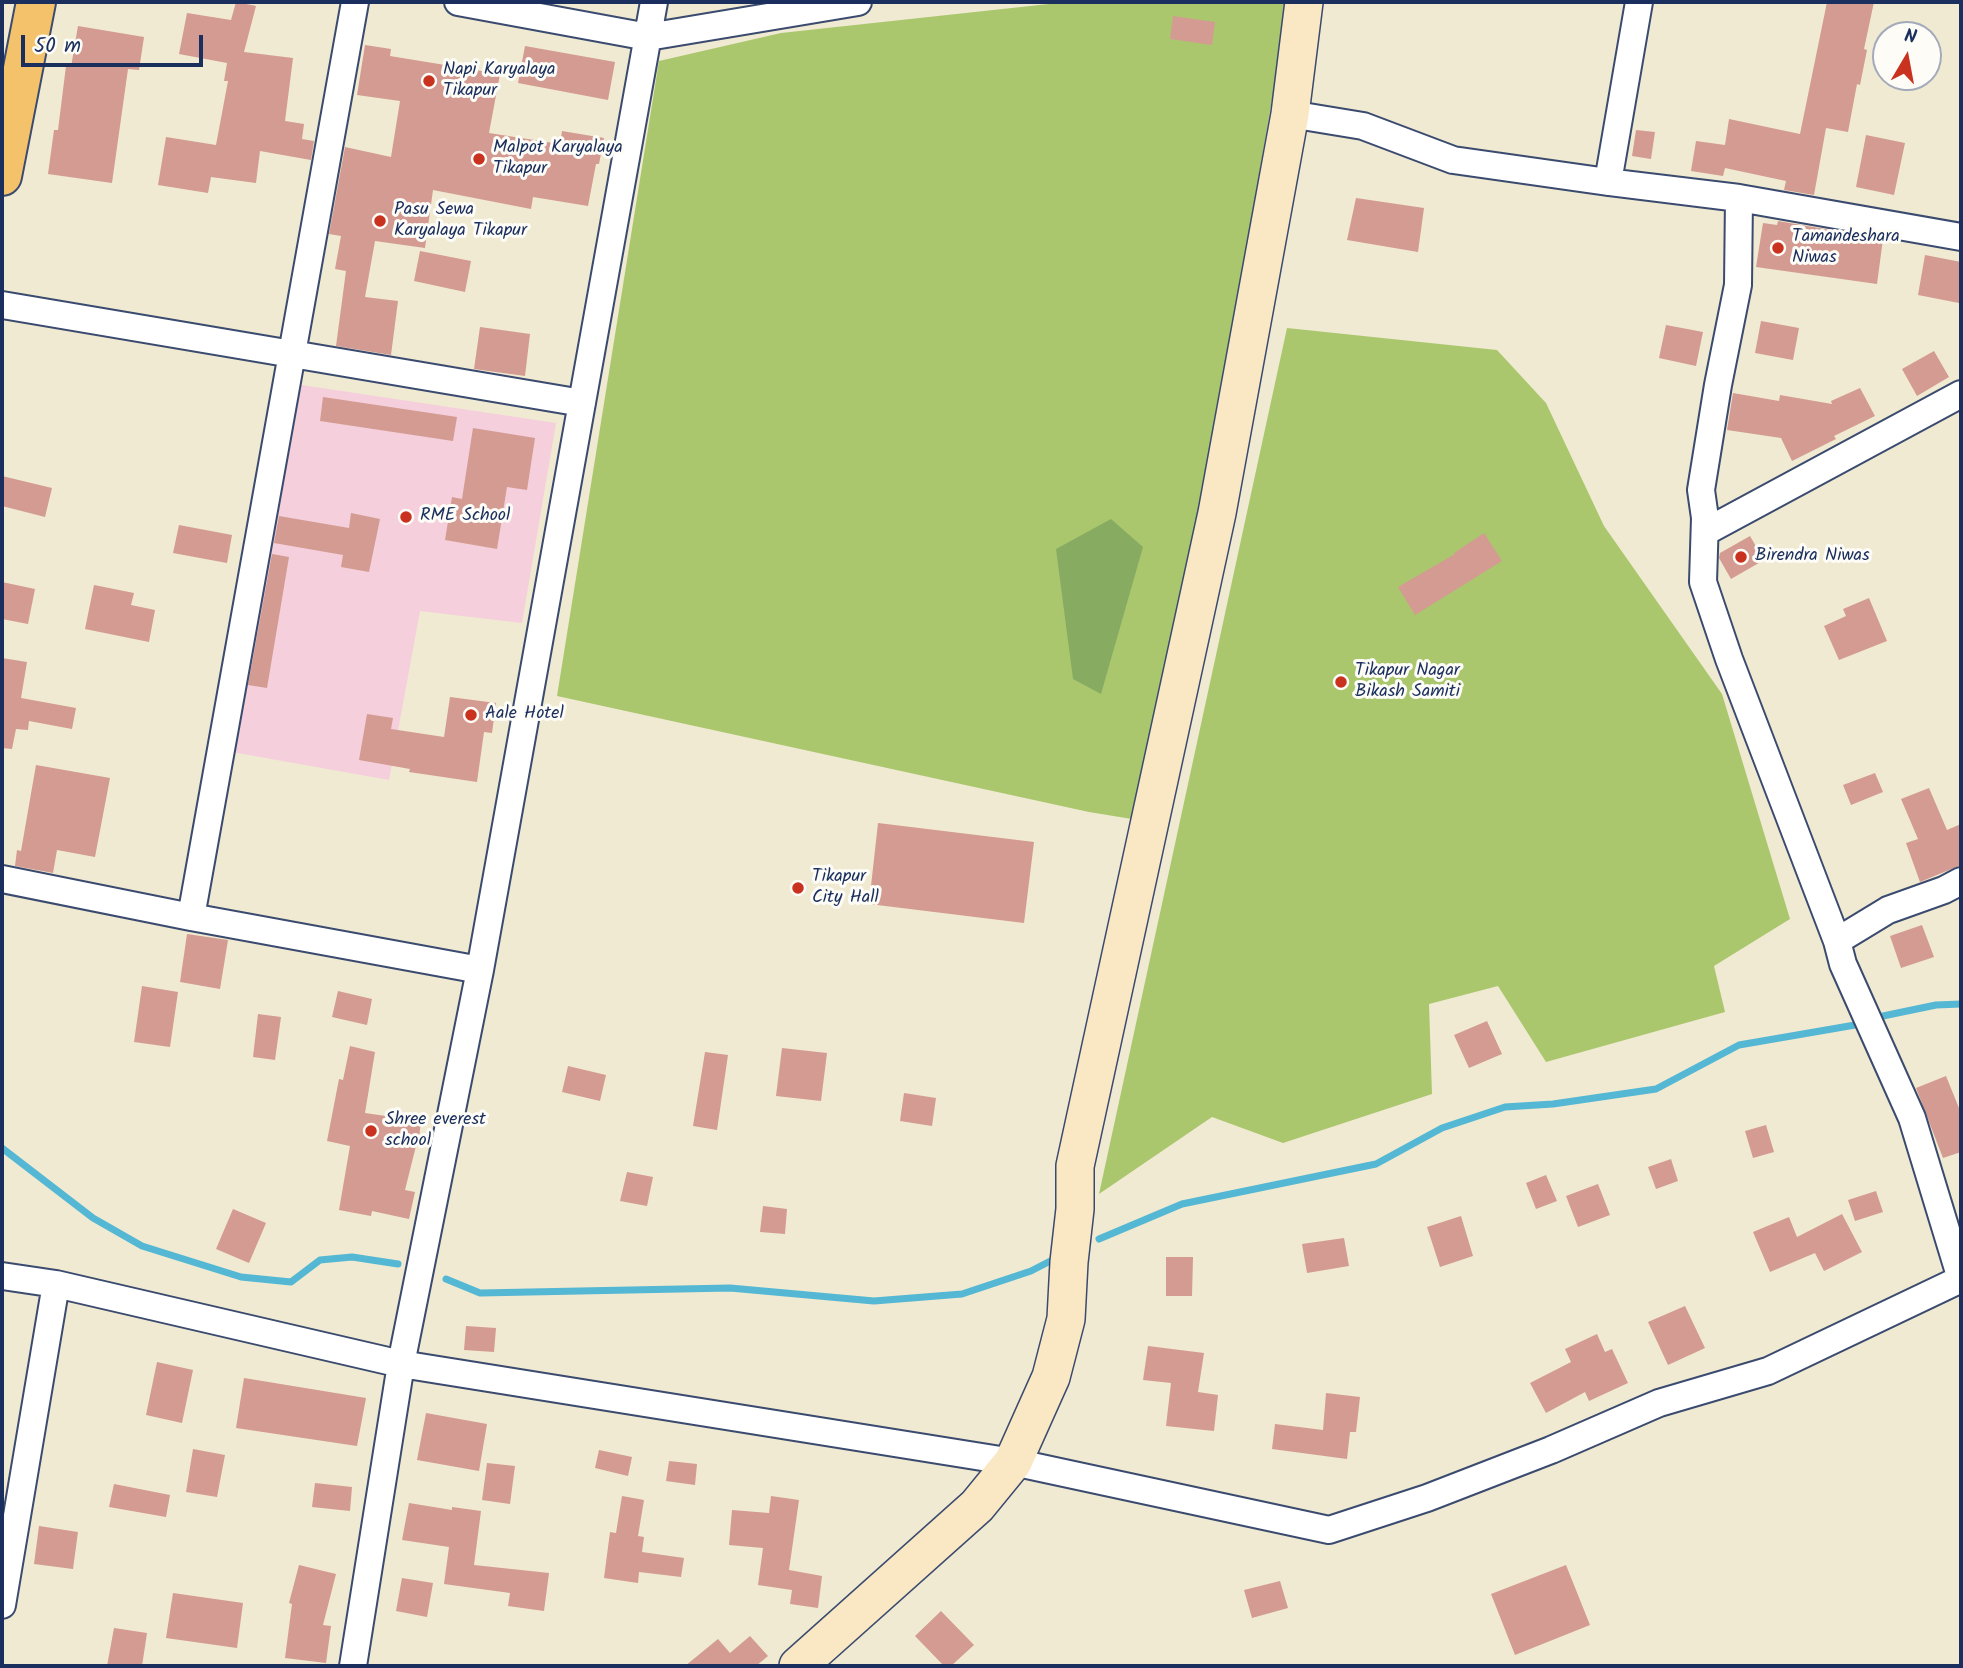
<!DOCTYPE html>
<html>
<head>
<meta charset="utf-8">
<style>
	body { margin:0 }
	#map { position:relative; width:1963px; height:1668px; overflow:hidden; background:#f0ead2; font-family:Kalam,sans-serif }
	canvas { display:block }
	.frame { position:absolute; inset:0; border:4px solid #1b2f5e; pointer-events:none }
	.north { position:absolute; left:1872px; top:21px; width:70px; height:70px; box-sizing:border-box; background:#fdfcf7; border:2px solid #a3aaba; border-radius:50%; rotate:10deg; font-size:19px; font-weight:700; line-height:28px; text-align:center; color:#1b2f5e }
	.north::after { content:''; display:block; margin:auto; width:24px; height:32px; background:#c8321e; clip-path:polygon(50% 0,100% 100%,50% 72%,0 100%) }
	.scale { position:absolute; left:21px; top:35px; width:182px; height:32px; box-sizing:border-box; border:4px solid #1b2f5e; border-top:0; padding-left:9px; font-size:21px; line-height:24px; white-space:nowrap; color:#1b2f5e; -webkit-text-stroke:5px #fdfcf7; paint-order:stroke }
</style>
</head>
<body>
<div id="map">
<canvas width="1963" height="1668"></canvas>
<div class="frame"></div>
<div class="north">N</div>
<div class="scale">50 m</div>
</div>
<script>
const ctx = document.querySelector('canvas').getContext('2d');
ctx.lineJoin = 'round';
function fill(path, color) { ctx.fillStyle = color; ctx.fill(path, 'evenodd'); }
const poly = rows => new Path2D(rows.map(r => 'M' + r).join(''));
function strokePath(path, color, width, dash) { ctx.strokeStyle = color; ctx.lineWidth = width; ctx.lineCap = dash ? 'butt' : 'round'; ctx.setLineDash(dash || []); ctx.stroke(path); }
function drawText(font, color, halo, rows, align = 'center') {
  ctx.font = font + ' Kalam,sans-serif'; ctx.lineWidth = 6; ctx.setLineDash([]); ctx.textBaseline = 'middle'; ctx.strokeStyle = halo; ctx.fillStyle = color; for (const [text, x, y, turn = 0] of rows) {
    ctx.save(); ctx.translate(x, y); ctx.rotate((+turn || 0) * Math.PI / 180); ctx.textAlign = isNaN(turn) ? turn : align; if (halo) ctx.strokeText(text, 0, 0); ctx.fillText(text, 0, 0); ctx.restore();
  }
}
const built = poly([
	[295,384,556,423,522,623,420,611,389,780,232,752]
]);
const green = poly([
	[1067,2,1289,2,1185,600,1138,820,1089,812,557,696,659,61,781,33],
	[1287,328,1497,350,1546,403,1604,526,1722,694,1790,919,1714,966,1725,1012,1546,1062,1498,986,1429,1004,1432,1094,1283,1143,1212,1117,1099,1194]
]);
const forest = poly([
	[1111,519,1143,547,1101,694,1073,679,1056,549]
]);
const stream = poly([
	[1883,1016,1936,1005,1961,1004],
	[2,1148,93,1218,142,1246,241,1277,291,1282,320,1260,352,1257,398,1264],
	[1099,1239,1182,1204,1376,1164,1442,1128,1505,1107,1553,1104,1656,1089,1739,1045,1855,1025],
	[446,1279,480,1293,730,1288,874,1301,962,1294,1031,1271,1058,1257]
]);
const building = poly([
	[236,2,256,6,244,52,293,58,285,121,304,124,302,139,314,141,311,160,260,151,256,183,211,177,208,193,158,185,166,137,216,145,228,81,224,81,227,63,179,54,187,13,231,20],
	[1827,2,1874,2,1864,49,1867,50,1860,85,1857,84,1848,132,1826,128,1814,195,1784,190,1786,181,1725,168,1723,176,1691,171,1696,141,1725,145,1729,119,1800,134],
	[1173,16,1215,22,1212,45,1170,39],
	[78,26,144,37,139,70,128,69,112,183,48,174,54,130,58,130,66,66,71,67],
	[365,45,391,49,390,56,500,74,489,133,560,144,562,131,604,138,599,164,596,164,588,206,533,197,531,209,433,190,425,248,375,241,365,297,398,301,391,355,336,346,346,271,335,269,341,236,329,234,345,147,391,157,400,101,357,95],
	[525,46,615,62,608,100,518,83],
	[1636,130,1655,132,1651,159,1632,156],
	[1866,135,1905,143,1894,195,1856,187],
	[1356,198,1424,208,1418,252,1347,240],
	[1778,221,1883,239,1877,284,1756,267,1763,223,1777,225],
	[420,251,471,261,465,292,414,281],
	[1925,255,1961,262,1959,303,1918,295],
	[1761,321,1799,328,1793,360,1755,353],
	[1666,325,1703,332,1696,366,1659,358],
	[480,327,530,334,525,376,474,369],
	[1934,351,1949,377,1917,396,1902,369],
	[1860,388,1875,416,1834,436,1836,439,1792,461,1781,438,1727,430,1733,393,1779,401,1780,395,1832,404,1831,401],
	[323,397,457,417,453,441,320,421],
	[473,428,535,438,527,490,507,487,497,549,445,540,452,497,462,499],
	[2,476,52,488,45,517,2,506],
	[351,513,380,519,369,572,341,567,343,555,274,543,279,516,349,528],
	[179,525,232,535,227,563,173,553],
	[1484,533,1502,561,1415,615,1398,587,1455,554,1454,553],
	[1750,536,1764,560,1731,579,1719,558,1720,553],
	[272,554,289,557,267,688,248,685],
	[2,582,35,589,28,624,2,619],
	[94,585,134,593,131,605,155,610,149,642,85,629],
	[1869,598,1887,641,1839,660,1824,626,1846,616,1843,609],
	[2,658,27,662,21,698,76,708,72,729,29,721,28,730,16,729,12,749,2,748],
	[450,697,496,703,492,733,484,732,477,782,409,772,410,769,359,760,367,714,393,718,391,729,444,737],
	[36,765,110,778,95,857,57,850,53,873,15,866,17,850,21,851],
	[1875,773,1883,792,1851,805,1843,785],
	[1929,788,1947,830,1961,824,1961,865,1920,882,1906,843,1918,839,1901,799],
	[878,823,1034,842,1024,923,869,904],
	[1922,925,1934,957,1901,968,1890,936],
	[187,934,228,940,220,989,180,982],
	[142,986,178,992,170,1047,134,1042],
	[338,991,372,999,367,1025,332,1017],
	[258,1014,281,1017,275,1060,253,1057],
	[1487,1021,1502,1054,1469,1068,1454,1035],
	[350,1046,375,1052,365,1113,421,1121,418,1147,416,1146,405,1190,415,1192,409,1219,372,1211,371,1216,339,1210,350,1146,327,1141,339,1079,343,1080],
	[782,1048,827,1053,821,1101,776,1096],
	[705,1052,728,1055,717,1130,693,1126],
	[568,1066,606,1075,600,1101,562,1092],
	[1946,1076,1961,1113,1961,1152,1943,1158,1916,1088],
	[904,1093,936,1098,932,1126,900,1121],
	[1766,1125,1774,1152,1753,1158,1745,1131],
	[1671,1159,1678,1181,1656,1189,1648,1167],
	[627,1172,653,1177,647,1206,620,1201],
	[1546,1175,1557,1201,1536,1209,1526,1183],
	[1598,1184,1610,1215,1578,1227,1566,1196],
	[1876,1191,1883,1212,1855,1221,1848,1200],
	[763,1206,787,1209,785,1234,760,1232],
	[233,1209,266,1223,249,1263,216,1249],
	[1842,1214,1862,1252,1824,1271,1815,1253,1770,1272,1753,1232,1789,1217,1797,1237],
	[1461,1216,1473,1256,1440,1267,1427,1227],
	[1344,1238,1349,1266,1307,1273,1302,1244],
	[1166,1257,1193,1257,1192,1296,1166,1296],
	[1685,1306,1705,1348,1668,1365,1648,1322],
	[466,1326,496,1328,494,1352,464,1350],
	[1597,1334,1605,1352,1612,1349,1628,1383,1589,1401,1585,1392,1546,1413,1530,1383,1571,1362,1565,1349],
	[1148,1346,1204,1353,1198,1392,1218,1395,1214,1431,1166,1426,1171,1383,1143,1380],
	[157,1362,193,1370,182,1423,146,1415],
	[244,1378,366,1398,357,1446,236,1428],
	[1326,1393,1360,1397,1356,1432,1350,1432,1347,1459,1272,1449,1275,1424,1323,1430],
	[426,1413,487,1424,479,1471,417,1460],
	[193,1449,225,1455,217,1497,186,1492],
	[599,1450,632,1457,628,1476,595,1468],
	[669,1461,697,1464,695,1485,666,1481],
	[487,1463,515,1466,510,1504,482,1500],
	[315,1483,352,1487,350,1511,312,1507],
	[114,1484,170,1495,166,1517,109,1507],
	[622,1496,644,1500,638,1536,644,1537,642,1552,684,1558,681,1577,639,1572,638,1583,604,1578,610,1532,616,1533],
	[771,1496,799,1500,789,1570,822,1576,818,1608,790,1604,792,1590,758,1585,763,1548,729,1545,732,1510,769,1513],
	[409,1503,452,1510,452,1507,481,1511,474,1565,549,1573,544,1611,508,1606,510,1593,444,1584,449,1547,402,1540],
	[39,1526,78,1532,73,1569,34,1564],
	[299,1565,336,1574,323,1625,331,1626,326,1663,285,1658,292,1604,289,1603],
	[1566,1565,1590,1625,1515,1655,1491,1594],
	[402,1578,433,1583,427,1617,396,1611],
	[1280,1581,1288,1608,1252,1618,1244,1590],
	[173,1593,243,1603,237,1648,166,1638],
	[941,1611,974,1645,951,1666,944,1666,915,1636],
	[114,1628,147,1633,142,1666,107,1666],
	[750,1636,768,1656,756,1666,685,1666,718,1639,730,1653]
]);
const street = poly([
	[355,2,191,917,480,970],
	[458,2,648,37,858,2],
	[1290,114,1363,126,1453,160,1608,182,1739,198,1961,237],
	[1608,182,1639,2],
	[1739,198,1738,285,1718,385,1701,490,1705,518,1703,582,1729,659,1837,941,1843,964,1912,1118,1961,1279],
	[2,305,582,403],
	[1705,532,1961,394],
	[2,879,191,917],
	[1837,941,1888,910,1944,890,1961,881],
	[2,1276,56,1284,401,1364,1013,1462,1329,1530,1427,1498,1551,1450,1659,1403,1768,1371,1961,1279],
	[2,1605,56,1284],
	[353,1666,401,1364,480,970,654,2]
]);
const secondary = poly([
	[798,1666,977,1506,1013,1462,1051,1377,1066,1319,1069,1262,1075,1209,1075,1166,1217,513,1290,114,1304,2]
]);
const primary = poly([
	[2,176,36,2]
]);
const markers = [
	[429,81,7,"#c8321e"],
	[479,159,7,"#c8321e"],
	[380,221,7,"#c8321e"],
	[1778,248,7,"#c8321e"],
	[406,517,7,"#c8321e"],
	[1741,557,7,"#c8321e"],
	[1341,682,7,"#c8321e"],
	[471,715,7,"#c8321e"],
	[798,888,7,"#c8321e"],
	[371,1131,7,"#c8321e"]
];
const poiNames = [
	["Napi Karyalaya",443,71],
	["Tikapur",443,92],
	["Malpot Karyalaya",493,149],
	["Tikapur",493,170],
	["Pasu Sewa",394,211],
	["Karyalaya Tikapur",394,232],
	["Tamandeshara",1792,238],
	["Niwas",1792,259],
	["RME School",420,517],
	["Birendra Niwas",1755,557],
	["Tikapur Nagar",1355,672],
	["Bikash Samiti",1355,693],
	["Aale Hotel",485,715],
	["Tikapur",812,878],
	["City Hall",812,899],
	["Shree everest",385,1121],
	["school",385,1142]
];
fill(built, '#f5cfdc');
fill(green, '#aac76e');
fill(forest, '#87ac61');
strokePath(stream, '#54b7d3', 7);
fill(building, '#d39b91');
strokePath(street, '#3b4b6f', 30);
strokePath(secondary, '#3b4b6f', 40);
strokePath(primary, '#3b4b6f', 42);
strokePath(street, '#fff', 26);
strokePath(secondary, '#fae7c3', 37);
strokePath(primary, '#f3c26a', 38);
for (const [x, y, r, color] of markers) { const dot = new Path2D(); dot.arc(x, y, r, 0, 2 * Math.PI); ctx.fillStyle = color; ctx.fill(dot); strokePath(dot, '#fdfcf7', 2.5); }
drawText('18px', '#1b2f5e', '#fdfcf7', poiNames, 'left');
</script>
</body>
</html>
